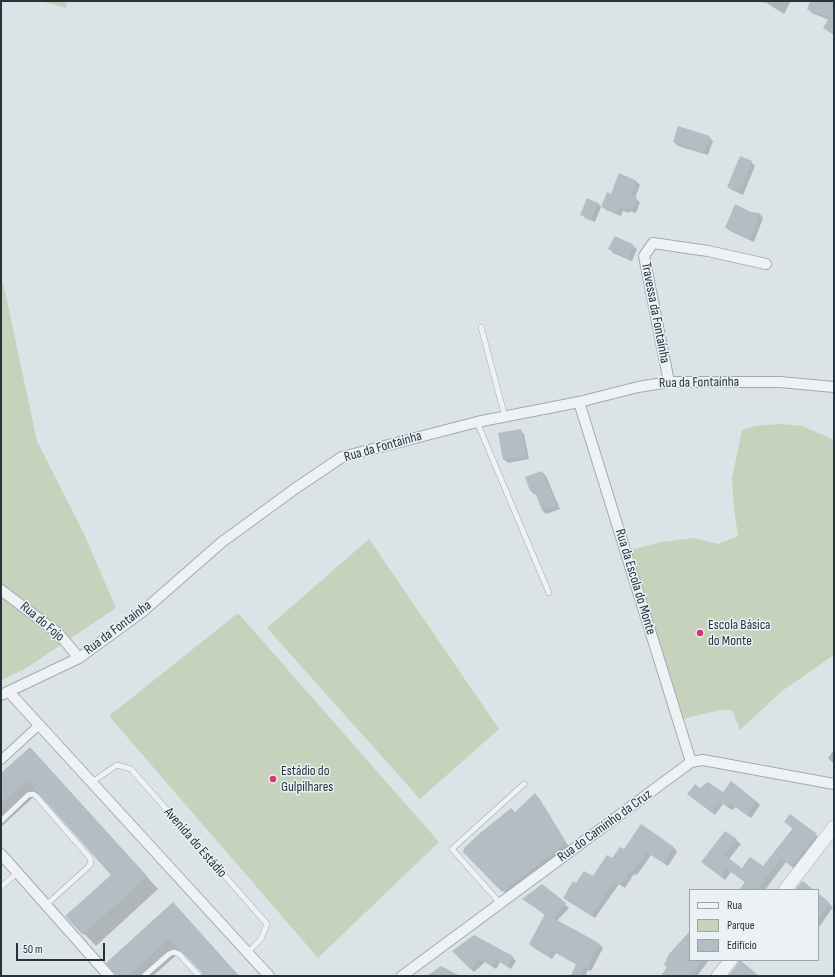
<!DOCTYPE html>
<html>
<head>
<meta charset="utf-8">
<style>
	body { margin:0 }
	#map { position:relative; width:835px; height:977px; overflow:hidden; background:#dbe3e7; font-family:"Sofia Sans Condensed",sans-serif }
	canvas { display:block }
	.frame { position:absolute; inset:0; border:2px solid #24343e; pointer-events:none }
	.legend { position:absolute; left:689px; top:889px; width:130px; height:72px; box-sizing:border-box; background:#ebf1f5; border:1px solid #9ba5ac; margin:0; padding:5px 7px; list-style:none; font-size:12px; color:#24343e }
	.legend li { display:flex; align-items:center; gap:8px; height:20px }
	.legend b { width:20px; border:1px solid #9ba5ac }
	.scale { position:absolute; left:16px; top:943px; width:89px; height:18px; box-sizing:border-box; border:2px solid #24343e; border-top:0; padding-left:5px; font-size:12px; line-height:14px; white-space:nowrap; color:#24343e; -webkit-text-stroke:3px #ebf1f5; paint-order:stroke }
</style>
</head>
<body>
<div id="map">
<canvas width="835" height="977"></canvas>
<div class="frame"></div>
<ul class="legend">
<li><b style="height:5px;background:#eef2f5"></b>Rua</li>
<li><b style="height:11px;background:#c7d2bc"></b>Parque</li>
<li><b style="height:11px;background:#b2bdc4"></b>Edifício</li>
</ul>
<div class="scale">50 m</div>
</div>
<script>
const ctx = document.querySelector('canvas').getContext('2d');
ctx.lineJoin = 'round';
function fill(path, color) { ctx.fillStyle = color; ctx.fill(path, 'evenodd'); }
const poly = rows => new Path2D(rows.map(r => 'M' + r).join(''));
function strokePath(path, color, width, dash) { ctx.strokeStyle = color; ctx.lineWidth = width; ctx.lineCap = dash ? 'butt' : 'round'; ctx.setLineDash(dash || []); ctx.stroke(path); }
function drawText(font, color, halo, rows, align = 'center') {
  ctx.font = font + ' "Sofia Sans Condensed",sans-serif'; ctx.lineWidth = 3; ctx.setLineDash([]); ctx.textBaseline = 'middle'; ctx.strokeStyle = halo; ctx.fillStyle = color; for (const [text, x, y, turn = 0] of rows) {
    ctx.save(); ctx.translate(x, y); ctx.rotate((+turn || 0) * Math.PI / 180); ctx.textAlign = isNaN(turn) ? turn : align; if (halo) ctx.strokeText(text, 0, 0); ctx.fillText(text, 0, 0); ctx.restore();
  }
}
const green = poly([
	[40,1,67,1,66,8],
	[1,277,6,296,37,441,84,534,116,608,25,669,1,680],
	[780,424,802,426,828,437,834,440,834,655,782,691,740,730,732,710,720,710,683,719,630,550,662,542,694,538,718,544,738,536,734,509,732,478,742,430,755,426],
	[369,539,499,729,420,799,267,628],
	[238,613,439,842,318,958,109,716]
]);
const shadow = poly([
	[760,1,791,1,784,14,765,2,764,3],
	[818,1,834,1,834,35,825,28,829,20,812,13,808,9],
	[709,137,713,141,708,155,678,146,674,142],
	[751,162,755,166,743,195,732,190,728,187],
	[637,182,640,185,635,198,640,202,636,213,630,211,629,213,623,211,621,216,606,210,602,206,611,195],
	[598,203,601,207,595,222,585,218,581,214],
	[751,212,760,214,763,218,754,242,730,231,726,227],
	[633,246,637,249,632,261,613,253,610,249],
	[520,430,524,434,529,459,508,463,504,459],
	[542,472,546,476,560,509,546,514,542,510,536,494,535,495,531,491,526,478],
	[30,748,158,889,96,946,67,916,113,875,39,792,1,827,1,774],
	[834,750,834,764,828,758],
	[700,789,756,801,760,805,751,818,735,807,732,810,723,804,715,815,688,794],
	[535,794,539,798,569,847,507,895,464,852,515,813],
	[785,822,816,835,820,840,796,870,786,862,765,890,740,890,746,883,731,872,725,880,702,862,736,840,741,844,729,859,742,869,763,867,793,829],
	[674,848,677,852,668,866,651,855,637,875,634,874,625,888,619,884,595,918,568,901,564,898,576,885,593,877,612,860,624,851],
	[542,885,569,908,557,921,599,944,603,948,591,971,588,970,585,976,572,976,577,965,556,953,552,959,534,948,530,944,545,915,524,899],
	[818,894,833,907,820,926,818,924],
	[173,904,185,916,239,976,204,976,203,973,182,950,153,976,118,976],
	[690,933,690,960,709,960,697,976,663,976],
	[453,951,512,957,516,961,511,969,500,962,496,969,485,962,474,972]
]);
const building = poly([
	[810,1,834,1,834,35,823,28,829,18,807,9],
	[678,126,710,136,704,152,673,142],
	[740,156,752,161,739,191,727,187],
	[619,173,637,181,631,195,637,198,632,210,627,208,625,210,619,208,617,213,601,207,607,192,611,194],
	[587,198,598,203,591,219,580,215],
	[735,204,751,212,760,213,750,239,725,228],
	[615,236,634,245,628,258,608,249],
	[521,429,526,456,503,460,498,433],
	[542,471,556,505,542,510,534,490,530,491,525,477],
	[30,747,147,876,83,935,65,916,111,875,27,781,1,804,1,773],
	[731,781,756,801,747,815,731,804,728,807,719,801,711,812,687,794,695,784,700,788,708,782,723,792],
	[535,793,566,843,502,892,463,852,464,848,479,834,511,808,515,812],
	[790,814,817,834,791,866,781,858,757,890,739,890,745,882,736,875,726,868,720,876,701,862,725,831,737,839,724,855,742,868,750,857,763,866,793,828,784,822],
	[641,824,674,847,664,863,647,852,632,872,630,871,620,885,615,881,591,915,563,898,573,881,576,883,584,871,593,876,607,855,612,858,620,847,624,849],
	[802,881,804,882,814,890,795,890],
	[542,884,566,903,553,918,599,943,587,968,584,967,579,976,571,976,576,964,552,950,548,956,529,944,545,914,522,899],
	[818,893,830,903,818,919],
	[173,902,239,976,203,976,202,973,169,939,128,976,117,976,115,974,106,963],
	[690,931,690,960,693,960,700,963,690,976,661,976,667,967,664,965,669,954],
	[474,935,513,956,507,966,496,959,492,966,480,959,470,969,452,951],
	[739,960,740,960,759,976,728,976,737,965],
	[441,966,460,976,427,976]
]);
const service = poly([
	[481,327,505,417],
	[477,422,549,593],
	[92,782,117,765,131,769,267,924,261,939,248,952],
	[1,821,28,795,33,794,36,796,90,858,91,863,88,867,46,905],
	[1,887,17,873],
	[500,903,452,849,524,784],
	[144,976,169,954,174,952,179,954,199,976]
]);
const pedestrian = poly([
	[1,760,39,725]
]);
const minor = poly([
	[669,382,644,256,653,243,708,251,766,264],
	[579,402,691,762],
	[1,590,59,634,79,658],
	[9,692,269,976],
	[1,695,79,658,142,612,222,542,296,488,342,457,477,422,579,402,638,387,669,382,780,382,834,387],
	[1,854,109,976],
	[402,976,691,762,703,760,834,784]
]);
const tertiary = poly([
	[785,890,834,827],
	[718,976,731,960]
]);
const markers = [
	[700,633,4,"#da3375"],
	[273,779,4,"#da3375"]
];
const streetNames = [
	["Travessa da Fontaínha",655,313,79],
	["Rua da Fontaínha",699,383,-1],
	["Rua da Fontaínha",383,447,-16],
	["Rua da Escola do Monte",635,582,73],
	["Rua do Fojo",42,622,40],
	["Rua da Fontaínha",118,628,-37],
	["Rua do Caminho da Cruz",605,826,-36],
	["Avenida do Estádio",195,843,49]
];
const poiNames = [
	["Escola Básica",708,625],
	["do Monte",708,641],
	["Estádio do",281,771],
	["Gulpilhares",281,787]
];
fill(green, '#c7d2bc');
fill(shadow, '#0003');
fill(building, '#b2bdc4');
strokePath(service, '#a0abb1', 6);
strokePath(pedestrian, '#a0abb1', 10);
strokePath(minor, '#a0abb1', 12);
strokePath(tertiary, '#a0abb1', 14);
strokePath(service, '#eef2f5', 5);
strokePath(pedestrian, '#eef2f5', 8);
strokePath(minor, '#eef2f5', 10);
strokePath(tertiary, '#eef2f5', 13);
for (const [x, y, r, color] of markers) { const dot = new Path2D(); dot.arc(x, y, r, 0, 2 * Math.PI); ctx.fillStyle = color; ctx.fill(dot); strokePath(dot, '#ebf1f5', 1.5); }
drawText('14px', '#24343e', '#ebf1f5', streetNames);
drawText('14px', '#24343e', '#ebf1f5', poiNames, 'left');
</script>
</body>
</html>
